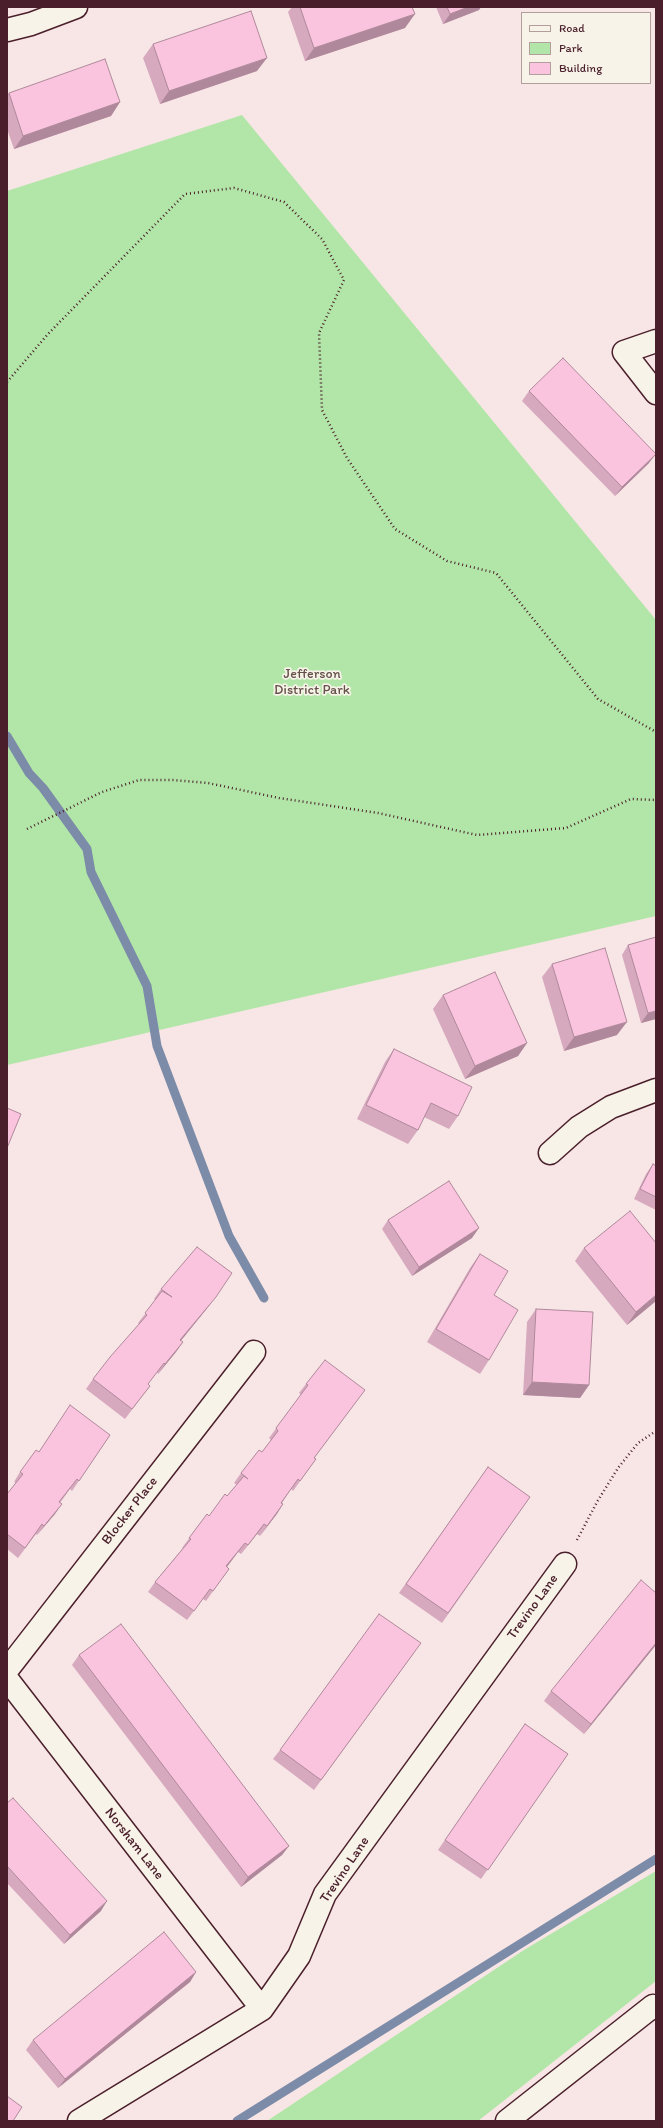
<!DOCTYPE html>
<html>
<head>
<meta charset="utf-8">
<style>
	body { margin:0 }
	#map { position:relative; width:663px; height:2128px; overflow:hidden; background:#f8e5e5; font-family:Itim,sans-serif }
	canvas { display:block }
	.frame { position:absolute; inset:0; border:8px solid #4a1f2b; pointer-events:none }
	.legend { position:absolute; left:521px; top:12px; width:130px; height:72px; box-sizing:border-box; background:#f7f3e8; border:1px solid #b29e9c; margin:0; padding:5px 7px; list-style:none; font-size:12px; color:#4a1f2b }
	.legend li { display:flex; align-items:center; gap:8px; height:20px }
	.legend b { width:20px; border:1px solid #b29e9c }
</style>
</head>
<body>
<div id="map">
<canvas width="663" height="2128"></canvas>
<div class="frame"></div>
<ul class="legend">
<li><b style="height:5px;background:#f7f3e8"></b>Road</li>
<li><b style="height:11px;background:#b2e6a8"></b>Park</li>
<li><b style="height:11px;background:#fac4de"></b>Building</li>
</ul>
</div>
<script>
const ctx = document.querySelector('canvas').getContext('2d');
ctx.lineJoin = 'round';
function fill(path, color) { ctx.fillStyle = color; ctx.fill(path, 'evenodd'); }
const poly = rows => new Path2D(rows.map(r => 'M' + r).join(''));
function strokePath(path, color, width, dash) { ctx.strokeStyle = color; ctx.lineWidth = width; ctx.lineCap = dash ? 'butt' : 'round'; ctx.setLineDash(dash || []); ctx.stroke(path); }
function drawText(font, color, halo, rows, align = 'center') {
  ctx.font = font + ' Itim,sans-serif'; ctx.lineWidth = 3.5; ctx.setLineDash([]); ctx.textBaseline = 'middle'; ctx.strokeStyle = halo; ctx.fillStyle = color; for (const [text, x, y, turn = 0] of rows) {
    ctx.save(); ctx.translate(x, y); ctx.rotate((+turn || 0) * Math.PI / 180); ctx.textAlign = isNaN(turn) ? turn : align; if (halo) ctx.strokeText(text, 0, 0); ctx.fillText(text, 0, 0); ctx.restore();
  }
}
const green = poly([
	[242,115,656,620,656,916,7,1065,7,191],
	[656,1871,656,1981,478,2121,267,2121,524,1950]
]);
const stream = poly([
	[7,736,29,773,43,788,87,849,91,872,147,986,157,1046,229,1236,264,1298],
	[237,2121,656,1859]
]);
const path = poly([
	[7,382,48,334,185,194,234,188,284,202,322,239,344,280,319,333,322,410,347,458,395,529,447,561,496,573,598,699,656,732],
	[27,829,102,792,139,780,173,780,208,783,279,798,378,813,477,835,566,828,631,799,656,800],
	[577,1540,597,1502,618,1468,638,1443,656,1431]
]);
const street = poly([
	[7,30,31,24,76,7],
	[656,341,624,352,656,393],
	[550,1153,579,1127,611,1107,656,1090],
	[7,1670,254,1352],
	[7,1679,262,2009],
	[79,2121,262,2009,299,1956,325,1894,565,1564],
	[507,2121,653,2006,656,2008]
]);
const wall = poly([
	[292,7,412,7,405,28,305,61,288,12],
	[436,7,481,7,479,10,443,24],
	[153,44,257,71,160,104,143,58],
	[9,93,120,102,111,116,14,149,7,129,7,95],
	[529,391,649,463,615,496,522,401],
	[656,937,656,1019,641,1023,622,955,628,945],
	[552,964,617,1035,564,1051,542,977],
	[443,995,527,1043,518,1056,465,1079,433,1009],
	[394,1049,458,1116,449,1129,424,1117,418,1130,408,1144,357,1119,385,1062],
	[653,1164,656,1166,656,1210,634,1199,646,1174],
	[388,1220,472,1238,412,1276,382,1229],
	[656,1243,656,1301,627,1325,575,1261,584,1248],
	[480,1254,489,1360,480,1374,427,1342,470,1268],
	[161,1289,209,1306,181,1341,183,1342,176,1352,158,1374,157,1372,148,1384,150,1386,125,1419,86,1389,93,1379,139,1324,138,1323,156,1300,154,1299],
	[536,1309,589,1385,580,1398,523,1395,527,1322],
	[306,1384,358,1399,314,1458,316,1459,293,1491,291,1489,282,1503,283,1504,260,1536,257,1534,241,1554,238,1552,227,1567,229,1569,206,1601,203,1599,187,1620,148,1592,155,1582,183,1548,182,1548,207,1514,209,1516,227,1496,237,1485,234,1483,241,1473,262,1452,271,1440,269,1438,301,1395,299,1393],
	[110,1435,72,1491,70,1489,60,1503,55,1514,37,1535,36,1534,18,1558,7,1549,7,1494,16,1483,14,1482,20,1472,39,1452],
	[488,1467,530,1497,442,1623,399,1593],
	[656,1645,584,1734,544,1701,551,1691],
	[414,1653,314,1790,273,1759,280,1750],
	[79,1655,289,1846,282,1855,241,1887,72,1665],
	[525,1724,568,1754,481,1879,438,1850],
	[7,1803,101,1911,64,1944,7,1883],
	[196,1972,190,1982,58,2088,26,2050,33,2040]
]);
const shadedWall = poly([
	[468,7,481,7,479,10,443,24,450,14],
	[415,14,405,28,305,61,314,48],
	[267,58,257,71,160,104,169,91],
	[120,102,111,116,14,149,23,136],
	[656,454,649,463,615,496,622,487],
	[656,1011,656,1019,641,1023,648,1013],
	[627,1022,617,1035,564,1051,574,1037],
	[527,1043,518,1056,465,1079,475,1066],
	[479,1228,472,1238,412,1276,419,1267],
	[656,1295,656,1301,627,1325,636,1312],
	[216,1297,209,1306,173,1350,180,1340],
	[183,1342,176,1352,158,1374,165,1364],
	[532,1382,589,1385,580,1398,523,1395],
	[62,1504,55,1514,37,1535,44,1526],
	[283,1504,277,1514,260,1536,267,1526],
	[264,1524,257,1534,241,1554,248,1545],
	[245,1543,238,1552,220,1576,226,1566],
	[656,1643,656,1645,584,1734,591,1724],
	[289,1846,282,1855,241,1887,248,1877],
	[107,1901,101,1911,64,1944,70,1935],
	[196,1972,190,1982,58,2088,65,2079]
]);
const building = poly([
	[300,7,412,7,415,14,314,48,300,7],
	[447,7,468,7,450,14,447,7],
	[251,11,267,58,169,91,153,44,251,11],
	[105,59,120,102,23,136,9,93,105,59],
	[563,358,656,454,622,487,529,391,563,358],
	[656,937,656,1011,648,1013,628,945,656,937],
	[605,948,627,1022,574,1037,552,964,605,948],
	[495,972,527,1043,475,1066,443,995,495,972],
	[394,1049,472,1087,458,1116,431,1103,418,1130,366,1105,394,1049],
	[7,1108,21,1114,7,1148,7,1108],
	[653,1164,656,1166,656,1197,640,1189,653,1164],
	[449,1181,479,1228,419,1267,388,1220,449,1181],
	[630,1211,656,1243,656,1295,636,1312,584,1248,630,1211],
	[197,1247,232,1273,216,1297,180,1340,183,1342,165,1364,164,1363,148,1384,150,1386,132,1409,93,1379,110,1357,147,1315,145,1313,162,1291,172,1297,161,1289,197,1247],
	[480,1254,508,1271,494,1295,518,1310,489,1360,436,1329,480,1254],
	[536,1309,593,1312,589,1385,532,1382,536,1309],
	[325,1360,365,1390,314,1458,316,1459,300,1481,298,1479,281,1503,283,1504,267,1526,264,1524,248,1545,245,1543,226,1566,229,1569,213,1591,210,1589,194,1611,155,1582,191,1539,189,1538,207,1514,209,1516,225,1494,227,1496,244,1476,248,1479,241,1473,259,1450,262,1452,278,1431,276,1428,308,1385,306,1384,325,1360],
	[70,1405,110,1435,79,1481,77,1479,59,1502,62,1504,44,1526,42,1524,25,1548,7,1534,7,1494,23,1474,20,1472,36,1450,39,1452,70,1405],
	[488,1467,530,1497,448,1613,406,1584,488,1467],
	[641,1580,656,1593,656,1643,591,1724,551,1691,641,1580],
	[379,1614,421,1643,321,1780,280,1750,379,1614],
	[121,1624,289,1846,248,1877,79,1655,121,1624],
	[525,1724,568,1754,488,1870,445,1840,525,1724],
	[13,1798,107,1901,70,1935,7,1866,7,1803,13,1798],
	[164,1932,196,1972,65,2079,33,2040,164,1932],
	[7,2096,22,2107,13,2121,7,2121,7,2096]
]);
const parkNames = [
	["Jefferson",312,674],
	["District Park",312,690]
];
const streetNames = [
	["Blocker Place",130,1511,-52],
	["Trevino Lane",533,1607,-54],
	["Norsham Lane",134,1844,52],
	["Trevino Lane",345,1870,-56]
];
fill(green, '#b2e6a8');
strokePath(stream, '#7c8ca8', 9);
strokePath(street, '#4a1f2b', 25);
strokePath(path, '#4a1f2b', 2.5, [1, 3]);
strokePath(street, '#f7f3e8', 22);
fill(wall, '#d7a9bf');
fill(shadedWall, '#af899b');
fill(building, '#fac4de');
strokePath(building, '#af899b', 1);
drawText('14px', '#64514a', '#f7f3e8', parkNames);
drawText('14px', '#4a1f2b', '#f7f3e8', streetNames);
</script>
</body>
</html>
